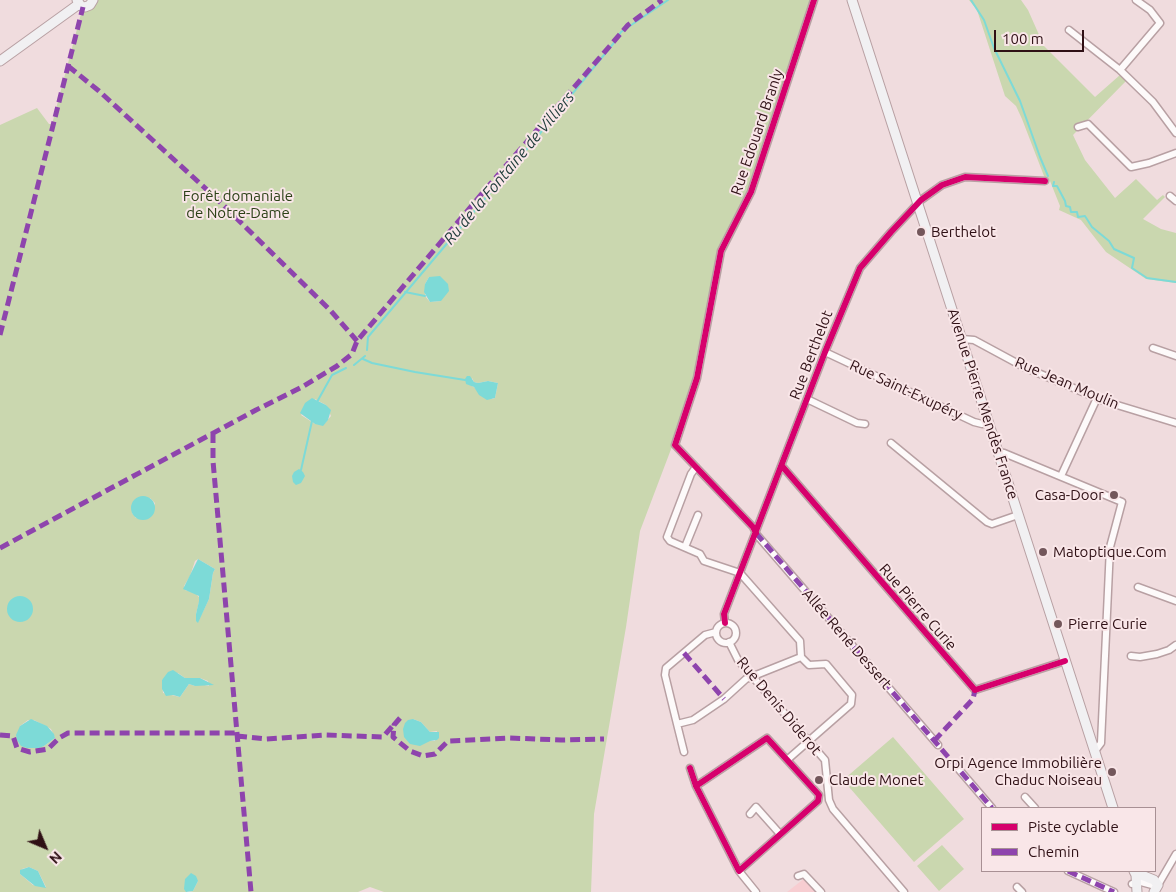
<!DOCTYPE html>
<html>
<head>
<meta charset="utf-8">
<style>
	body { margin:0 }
	#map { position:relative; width:1176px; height:892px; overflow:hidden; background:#f0dcde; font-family:Ubuntu,sans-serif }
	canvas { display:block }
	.legend { position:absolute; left:981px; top:807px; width:175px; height:65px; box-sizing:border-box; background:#f9e6e8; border:1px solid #a89094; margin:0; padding:6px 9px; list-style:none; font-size:15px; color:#2f1015 }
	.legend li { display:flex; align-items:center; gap:10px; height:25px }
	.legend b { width:25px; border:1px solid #a89094 }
	.north { position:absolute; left:20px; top:822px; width:50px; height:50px; -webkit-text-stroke:4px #f9e6e8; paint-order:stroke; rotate:135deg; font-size:14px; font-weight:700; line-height:20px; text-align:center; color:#2f1015 }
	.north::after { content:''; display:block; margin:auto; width:18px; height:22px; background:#2f1015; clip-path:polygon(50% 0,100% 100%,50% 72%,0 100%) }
	.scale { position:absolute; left:994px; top:30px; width:90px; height:22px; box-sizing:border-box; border:2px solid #2f1015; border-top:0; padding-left:6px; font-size:15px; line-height:18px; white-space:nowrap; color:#2f1015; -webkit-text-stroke:4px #f9e6e8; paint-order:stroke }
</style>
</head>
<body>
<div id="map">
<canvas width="1176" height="892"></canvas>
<ul class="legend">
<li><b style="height:6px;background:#d6006c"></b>Piste cyclable</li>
<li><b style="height:6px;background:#8e44ad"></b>Chemin</li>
</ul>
<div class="north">N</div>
<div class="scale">100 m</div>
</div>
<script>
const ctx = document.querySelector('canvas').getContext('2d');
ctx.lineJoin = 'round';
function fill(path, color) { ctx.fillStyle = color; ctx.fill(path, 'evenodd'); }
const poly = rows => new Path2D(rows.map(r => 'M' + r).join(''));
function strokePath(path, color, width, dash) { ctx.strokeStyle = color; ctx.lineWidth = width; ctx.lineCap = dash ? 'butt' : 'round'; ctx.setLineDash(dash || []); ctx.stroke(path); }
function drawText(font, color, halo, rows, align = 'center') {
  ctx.font = font + ' Ubuntu,sans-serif'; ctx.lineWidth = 4; ctx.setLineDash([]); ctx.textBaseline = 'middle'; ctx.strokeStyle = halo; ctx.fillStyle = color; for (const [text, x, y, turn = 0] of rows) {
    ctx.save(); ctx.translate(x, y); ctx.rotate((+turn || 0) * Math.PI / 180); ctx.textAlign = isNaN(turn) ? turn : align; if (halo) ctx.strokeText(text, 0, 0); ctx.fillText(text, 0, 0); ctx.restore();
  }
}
const built = poly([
	[805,878,818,892,787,892]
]);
const green = poly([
	[96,0,813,0,750,191,721,249,698,378,640,531,626,627,594,814,591,892,384,892,370,887,358,892,189,892,193,891,198,881,185,882,187,892,0,892,0,125,37,108,49,124,52,124,82,10],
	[429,277,441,301,430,302,425,296,425,284],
	[472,378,474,382,478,383,488,381,498,383,495,398,492,399,472,386],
	[315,399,326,405,331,416,325,423,315,424,301,415],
	[150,498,155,503,151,516,136,518,132,513],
	[198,559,215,569,213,573,209,599,198,622,196,614,200,598,195,593,185,590,184,586,190,576,195,561],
	[178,673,185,678,200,678,208,681,209,686,200,684,195,686,189,684,180,697,163,693,162,680],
	[413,719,421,722,430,732,437,731,435,741,429,741],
	[28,720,34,720,51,729,55,738,44,746,27,748,20,726],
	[29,867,38,871,46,887,33,885,20,874,22,869],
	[969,0,1021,0,1028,10,1044,46,1095,97,1120,75,1126,81,1073,135,1085,160,1115,198,1136,179,1157,200,1163,195,1165,197,1143,219,1161,229,1176,233,1176,283,1146,279,1106,252,1081,220,1059,210,1060,206,1050,181,1044,176,1022,119,1016,106,1005,96,977,10],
	[893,737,964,819,914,862,843,780],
	[942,845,964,869,939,891,917,866]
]);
const water = poly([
	[440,276,448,284,449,291,441,301,430,302,424,292,425,284,429,277],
	[467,376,470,376,474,382,478,383,488,381,498,383,495,398,487,400,479,395,474,387,466,384,465,379],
	[312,398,326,405,331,410,328,420,323,426,315,424,300,413,305,403],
	[299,469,303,472,305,476,301,483,296,485,293,482,292,476,294,472],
	'131 508a12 12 0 1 1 24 0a12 12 0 1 1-24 0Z',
	[198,559,215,569,213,573,209,599,198,623,196,621,196,614,199,601,199,596,183,589],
	'7 609a13 13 0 1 1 26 0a13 13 0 1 1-26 0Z',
	[173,670,185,678,200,678,214,685,195,686,189,684,180,697,173,695,166,696,162,689,162,680,168,672],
	[31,719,47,726,54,734,55,738,44,746,39,748,27,748,21,746,17,740,16,735,20,726],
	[413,719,421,722,430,732,439,732,439,738,437,740,430,741,420,746,410,744,404,737,403,729,405,723,408,720],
	[29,867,38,871,46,888,35,886,20,874,20,870],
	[191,873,196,876,198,881,193,891,186,892,184,889,185,879]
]);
const stream = poly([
	[971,0,984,20,994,48,1020,101,1040,157,1048,176],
	[1054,182,1053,186,1057,186,1065,201,1066,206,1070,207,1071,212,1077,212,1078,217,1085,216,1092,227,1109,241,1114,249,1134,258,1132,268,1147,278,1176,282],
	[405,292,425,296],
	[367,350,368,337,537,137,613,44,621,32,668,0],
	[363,359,372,363,415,372,465,380],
	[354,365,365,356],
	[317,402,332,375,346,368],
	[301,470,312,421]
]);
const street = poly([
	[814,0,751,192,721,251,697,378,675,445,753,527,757,535,938,745],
	[1136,0,1150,10,1160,23,1120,70,1153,102,1176,133],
	[1069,30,1120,70],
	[1078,127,1088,124,1131,167,1149,163,1176,153],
	[1170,196,1176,201],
	[962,339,974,340,1024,367,1104,401,1176,423],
	[1153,348,1176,356],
	[825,352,974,422,982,424,988,423],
	[807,399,857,423,865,424],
	[891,443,987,522,992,524,1018,515],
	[998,452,1004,453,1122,502,1110,547,1101,743,1095,751],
	[782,466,975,690,1065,661],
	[696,467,691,474,667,537,670,541,700,554,704,561,740,573,800,641,801,657,809,665,826,664,852,695,851,704,787,760],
	[1061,476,1097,398],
	[685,547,698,515],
	[1138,587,1176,601],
	[725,623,724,614,729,601,825,352,860,268,891,232,921,200,942,185,965,177,1045,181],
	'716 633a10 10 0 1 1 20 0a10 10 0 1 1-20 0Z',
	[716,632,705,635,666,668,665,675,677,724,693,720,724,699,746,679,801,657],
	[729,642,738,660,825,760,829,800,833,809,904,892],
	[1131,656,1140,657,1157,654,1169,650,1176,645],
	[677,724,684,752],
	[956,766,992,808],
	[690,768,696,786,739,871,818,801,819,795,767,738,696,786],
	[1025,797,1035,808],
	[750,814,756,807,780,834],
	[739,871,756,892],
	[1068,871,1114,892],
	[798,876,804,874,821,892],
	[1132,884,1141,882,1152,885,1158,885,1176,854],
	[1017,887,1022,892]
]);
const secondary = poly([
	[77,0,81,6,85,7,90,5,93,0],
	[852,0,1113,808],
	[0,61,79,4],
	[1134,871,1136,875,1137,892],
	[1136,875,1139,874,1154,880,1158,885,1154,892]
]);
const quiet = poly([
	[68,66,99,91,217,199,331,311,357,341],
	[0,335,83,7],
	[213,433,213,461,251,892],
	[756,533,992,808],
	[0,548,256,410,302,387,337,366,352,354,357,341,485,190,628,25,662,0],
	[684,653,724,699],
	[400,718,394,725,393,737,410,751,423,756,435,754,448,741,510,738,561,740,604,739],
	[0,735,13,736,17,748,30,752,48,749,59,738,68,733,237,733],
	[237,736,266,739,326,735,383,737,395,723],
	[934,741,973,699,975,690],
	[1068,871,1114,892]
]);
const cycleway = poly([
	[782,466,975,690,1065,661],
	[756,533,753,527,675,445,697,378,721,251,751,192,814,0],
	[725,623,724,614,729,601,825,352,860,268,891,232,921,200,942,185,965,177,1045,181],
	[690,768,696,786,739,871,818,801,819,795,767,738,696,786]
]);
const markers = [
	[921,232,5,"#73575b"],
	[1114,495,5,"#73575b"],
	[1043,552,5,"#73575b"],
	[1058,624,5,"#73575b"],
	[1112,772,5,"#73575b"],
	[819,780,5,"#73575b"]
];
const streetNames = [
	["Rue Edouard Branly",757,132,-71],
	["Rue Berthelot",811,355,-69],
	["Rue Jean Moulin",1067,383,23],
	["Rue Saint-Exupéry",906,390,25],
	["Avenue Pierre Mendès France",983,404,72],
	["Rue Pierre Curie",918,607,49],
	["Allée René Dessert",847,639,49],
	["Rue Denis Diderot",779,706,50]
];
const parkNames = [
	["Forêt domaniale",238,196],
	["de Notre-Dame",238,213]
];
const poiNames = [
	["Berthelot",931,232],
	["Casa-Door",1104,495,"right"],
	["Matoptique.Com",1053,552],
	["Pierre Curie",1068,624],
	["Orpi Agence Immobilière",1102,763,"right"],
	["Chaduc Noiseau",1102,780,"right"],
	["Claude Monet",829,780]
];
const waterNames = [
	["Ru de la Fontaine de Villiers",509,168,-50]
];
fill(built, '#f7cdd1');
fill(green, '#cad7af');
fill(water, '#7ddad7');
strokePath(stream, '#7ddad7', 2);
strokePath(street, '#b8a0a3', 9);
strokePath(secondary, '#b8a0a3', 11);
strokePath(street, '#fdfafa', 6);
strokePath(secondary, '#f1f0f2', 9);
strokePath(quiet, '#8e44ad', 5, [10, 5]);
strokePath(cycleway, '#d6006c', 6);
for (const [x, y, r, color] of markers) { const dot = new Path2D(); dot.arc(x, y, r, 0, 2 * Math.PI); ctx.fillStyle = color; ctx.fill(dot); strokePath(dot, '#f9e6e8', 2); }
drawText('15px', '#2f1015', '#f9e6e8', streetNames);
drawText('15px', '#2c4117', '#f9e6e8', parkNames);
drawText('15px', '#2f1015', '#f9e6e8', poiNames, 'left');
drawText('italic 16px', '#1c3a38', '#f9e6e8', waterNames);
</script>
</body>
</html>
